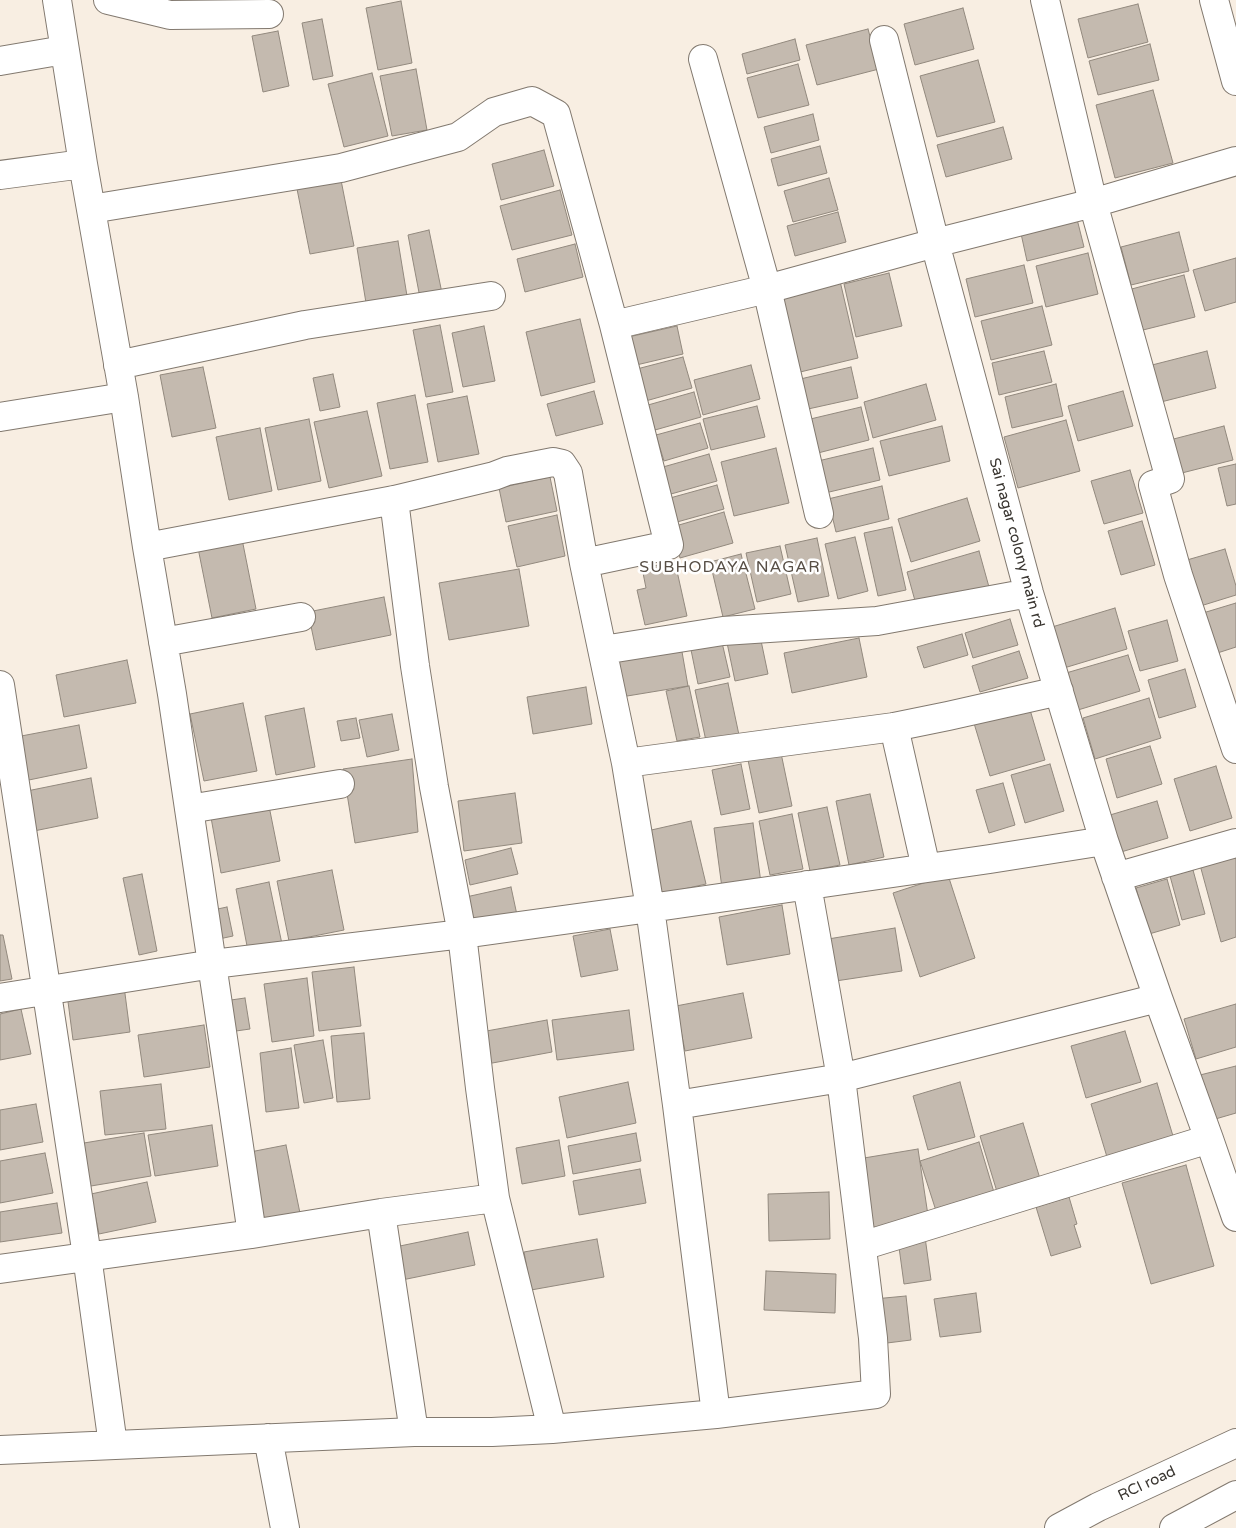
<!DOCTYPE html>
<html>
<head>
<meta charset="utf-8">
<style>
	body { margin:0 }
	canvas { display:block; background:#f8eee2 }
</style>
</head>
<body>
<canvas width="1236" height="1528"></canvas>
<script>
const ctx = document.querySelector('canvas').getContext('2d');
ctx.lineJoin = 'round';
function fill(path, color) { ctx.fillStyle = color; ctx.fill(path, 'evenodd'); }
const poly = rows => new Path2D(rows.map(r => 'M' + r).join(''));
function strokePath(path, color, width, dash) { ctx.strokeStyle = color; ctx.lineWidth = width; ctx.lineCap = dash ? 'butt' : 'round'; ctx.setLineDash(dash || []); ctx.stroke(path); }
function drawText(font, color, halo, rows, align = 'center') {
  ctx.font = font + ' "Varela Round",sans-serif'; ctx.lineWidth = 5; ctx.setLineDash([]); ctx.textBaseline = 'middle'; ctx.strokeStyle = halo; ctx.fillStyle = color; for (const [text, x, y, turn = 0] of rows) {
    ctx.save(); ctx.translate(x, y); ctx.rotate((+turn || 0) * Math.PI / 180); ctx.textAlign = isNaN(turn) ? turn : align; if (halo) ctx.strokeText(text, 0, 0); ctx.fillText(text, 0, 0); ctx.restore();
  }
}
const building = poly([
	[401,1,412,63,378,70,366,8,401,1],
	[1138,4,1148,42,1088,58,1078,19,1138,4],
	[963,8,974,49,915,65,904,24,963,8],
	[322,19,333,76,313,80,302,23,322,19],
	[868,29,879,69,817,85,806,45,868,29],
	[278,31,289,86,263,92,252,36,278,31],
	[795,39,800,60,747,74,742,54,795,39],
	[1150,44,1159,80,1098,95,1089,61,1150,44],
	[978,60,995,122,937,137,920,76,978,60],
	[798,64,809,105,758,118,747,78,798,64],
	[416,69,427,130,392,136,380,76,416,69],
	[372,73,388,136,344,147,328,84,372,73],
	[1153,90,1173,163,1115,178,1096,105,1153,90],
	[813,114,819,140,771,153,764,127,813,114],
	[1003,127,1012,159,946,177,937,145,1003,127],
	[820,146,827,173,778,186,771,159,820,146],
	[544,150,554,186,501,200,492,164,544,150],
	[340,175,354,246,310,254,296,184,340,175],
	[829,178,838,210,793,222,784,191,829,178],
	[560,190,572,235,512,250,500,206,560,190],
	[838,212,846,242,795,256,787,226,838,212],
	[1076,215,1084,247,1027,261,1020,229,1076,215],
	[429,230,443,298,421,303,408,235,429,230],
	[1179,232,1189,271,1131,285,1121,247,1179,232],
	[398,241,408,302,367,309,357,248,398,241],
	[575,244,583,277,525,292,517,259,575,244],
	[1088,253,1098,294,1046,307,1036,266,1088,253],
	[1236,258,1236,302,1205,311,1193,270,1236,258],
	[1024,265,1033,303,975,317,966,279,1024,265],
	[889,273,902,326,856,337,844,284,889,273],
	[1184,275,1195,317,1139,331,1128,290,1184,275],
	[840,281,858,358,792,374,774,297,840,281],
	[1042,306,1052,345,991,360,981,321,1042,306],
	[580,319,595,382,541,396,526,332,580,319],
	[440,325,453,392,426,397,413,330,440,325],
	[484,326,495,381,463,387,452,333,484,326],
	[677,326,683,354,632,366,624,338,677,326],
	[1044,351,1052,382,999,395,992,363,1044,351],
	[1207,351,1216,388,1161,402,1152,365,1207,351],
	[683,357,692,388,642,402,633,370,683,357],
	[751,365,760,399,703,415,694,380,751,365],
	[203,367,216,428,172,437,160,375,203,367],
	[851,367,858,398,799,411,792,381,851,367],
	[333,374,340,407,320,411,313,378,333,374],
	[926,384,936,420,873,438,864,402,926,384],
	[1056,384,1063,416,1012,428,1005,397,1056,384],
	[594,391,603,424,556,436,547,404,594,391],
	[1123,391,1133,426,1078,441,1068,406,1123,391],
	[694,392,701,417,655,430,648,405,694,392],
	[415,395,428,462,390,469,377,403,415,395],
	[467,396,479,454,438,462,427,404,467,396],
	[757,406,765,437,711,450,703,419,757,406],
	[861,407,869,440,810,455,802,421,861,407],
	[367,411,382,476,329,488,314,422,367,411],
	[309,419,321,481,278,490,265,428,309,419],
	[1066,420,1080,471,1018,488,1004,437,1066,420],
	[700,423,708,448,664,461,656,435,700,423],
	[942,426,950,461,889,476,880,441,942,426],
	[1224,426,1233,460,1170,476,1162,442,1224,426],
	[260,428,272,491,229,500,216,437,260,428],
	[776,448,789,503,734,516,721,462,776,448],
	[873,448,880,480,825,493,818,461,873,448],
	[709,454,717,481,671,494,663,467,709,454],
	[1236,464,1236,504,1227,506,1218,468,1236,464],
	[1130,470,1143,513,1104,524,1091,481,1130,470],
	[550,477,557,511,506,522,499,488,550,477],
	[717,485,724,509,677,522,670,498,717,485],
	[882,486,889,519,836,532,828,499,882,486],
	[967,498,980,541,911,562,898,519,967,498],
	[724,512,733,543,680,558,672,527,724,512],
	[557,515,565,556,517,567,508,526,557,515],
	[1142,521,1155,565,1121,575,1108,531,1142,521],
	[892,527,906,590,878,596,864,533,892,527],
	[241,534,256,609,212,618,197,543,241,534],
	[855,537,868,591,838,599,825,544,855,537],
	[817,538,829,596,798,602,785,545,817,538],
	[780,546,791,594,757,602,746,553,780,546],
	[1225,549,1236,586,1236,595,1194,608,1180,562,1225,549],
	[979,551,989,587,917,608,907,572,979,551],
	[741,554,755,609,723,617,710,562,741,554],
	[675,562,687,616,645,625,637,590,646,588,642,568,675,562],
	[519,569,529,626,449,640,439,583,519,569],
	[384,597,391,635,316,650,308,612,384,597],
	[1236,603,1236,647,1205,657,1193,616,1236,603],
	[1115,608,1127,649,1064,668,1052,627,1115,608],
	[1010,619,1018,645,973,658,965,633,1010,619],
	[1167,620,1178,661,1140,671,1128,631,1167,620],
	[759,631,768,674,735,681,726,638,759,631],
	[962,634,968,655,924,668,917,647,962,634],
	[721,638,730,677,698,684,690,645,721,638],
	[859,638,867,677,792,693,784,653,859,638],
	[681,646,688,686,615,698,609,657,681,646],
	[1019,651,1028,678,980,692,972,666,1019,651],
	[1128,655,1140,691,1078,710,1066,673,1128,655],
	[127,660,136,703,64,717,56,675,127,660],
	[1185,669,1196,707,1159,718,1148,680,1185,669],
	[728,683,739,735,706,741,695,690,728,683],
	[689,686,700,737,677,741,666,691,689,686],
	[586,687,592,724,533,734,527,697,586,687],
	[1149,698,1161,738,1095,759,1083,718,1149,698],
	[243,703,257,771,204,781,190,714,243,703],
	[1028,703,1045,760,990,776,973,720,1028,703],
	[304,708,315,767,276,775,265,716,304,708],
	[392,714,399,750,367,757,359,720,392,714],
	[356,718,360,738,341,741,337,721,356,718],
	[79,725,87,768,24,781,16,737,79,725],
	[1150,746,1162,784,1117,798,1106,759,1150,746],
	[781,753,792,806,759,813,748,760,781,753],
	[412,759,418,832,355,843,343,769,412,759],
	[741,764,750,809,721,815,712,770,741,764],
	[1050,764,1064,811,1025,823,1011,775,1050,764],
	[1216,766,1232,818,1190,831,1174,779,1216,766],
	[91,778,98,818,29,832,22,792,91,778],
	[1003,783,1015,825,989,833,976,790,1003,783],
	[515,793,522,843,464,851,458,801,515,793],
	[870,794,884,857,849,865,836,801,870,794],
	[268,801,280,861,221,873,210,812,268,801],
	[1157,801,1168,838,1121,852,1110,815,1157,801],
	[827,807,840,865,810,871,798,813,827,807],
	[792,814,803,869,770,875,759,821,792,814],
	[691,821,706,884,662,894,647,831,691,821],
	[753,823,761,883,722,888,714,828,753,823],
	[511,848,518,874,470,885,465,860,511,848],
	[1235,855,1236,860,1236,937,1221,942,1200,865,1235,855],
	[332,870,344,930,289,941,277,881,332,870],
	[1193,870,1205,914,1182,920,1170,876,1193,870],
	[142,874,157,951,139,955,123,878,142,874],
	[948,875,975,958,920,977,893,893,948,875],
	[1167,879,1180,925,1149,934,1136,888,1167,879],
	[269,882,282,944,248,951,236,889,269,882],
	[511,887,517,915,472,925,466,897,511,887],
	[782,905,790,954,727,965,719,917,782,905],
	[227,907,233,936,219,939,213,910,227,907],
	[895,928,902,971,829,982,822,940,895,928],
	[610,929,618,970,581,977,573,936,610,929],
	[0,935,3,935,12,979,0,981,0,935],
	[354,967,361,1026,319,1031,312,972,354,967],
	[307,978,314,1036,272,1042,264,984,307,978],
	[124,986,130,1032,73,1040,67,994,124,986],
	[743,993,752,1038,685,1051,676,1006,743,993],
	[245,998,250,1029,229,1032,224,1001,245,998],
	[1236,1004,1236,1047,1196,1059,1184,1019,1236,1004],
	[21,1009,31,1054,0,1060,0,1014,21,1009],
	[629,1010,634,1050,557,1060,552,1020,629,1010],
	[547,1020,552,1052,487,1064,481,1032,547,1020],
	[204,1025,210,1067,144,1077,138,1035,204,1025],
	[1125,1031,1141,1082,1086,1098,1071,1046,1125,1031],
	[364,1033,370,1099,337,1102,331,1036,364,1033],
	[323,1040,333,1098,304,1103,294,1045,323,1040],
	[291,1048,299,1108,266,1112,260,1053,291,1048],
	[1236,1066,1236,1113,1212,1120,1200,1075,1236,1066],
	[628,1082,636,1123,567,1138,559,1097,628,1082],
	[960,1082,975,1137,928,1150,913,1096,960,1082],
	[1157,1083,1173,1136,1107,1157,1091,1104,1157,1083],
	[161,1084,166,1129,105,1135,100,1091,161,1084],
	[36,1104,43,1142,0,1150,0,1110,36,1104],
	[1023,1123,1041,1182,998,1195,980,1136,1023,1123],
	[212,1125,218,1166,155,1176,148,1135,212,1125],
	[144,1133,151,1176,85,1187,78,1144,144,1133],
	[636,1133,641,1161,573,1174,568,1146,636,1133],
	[559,1140,565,1176,522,1184,516,1148,559,1140],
	[979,1142,996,1199,938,1217,920,1161,979,1142],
	[286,1145,301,1218,260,1227,245,1153,286,1145],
	[918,1149,929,1222,864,1232,852,1160,918,1149],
	[45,1153,53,1193,0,1203,0,1161,45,1153],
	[1186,1165,1214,1266,1151,1284,1122,1183,1186,1165],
	[640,1169,646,1203,579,1215,573,1181,640,1169],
	[147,1182,156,1222,99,1234,91,1194,147,1182],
	[829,1192,830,1239,769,1241,768,1194,829,1192],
	[1069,1197,1077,1224,1074,1225,1081,1247,1051,1256,1036,1207,1069,1197],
	[57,1203,62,1233,0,1242,0,1212,57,1203],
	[468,1232,475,1265,402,1280,395,1247,468,1232],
	[925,1237,931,1280,904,1284,898,1240,925,1237],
	[597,1239,604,1277,531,1290,524,1252,597,1239],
	[766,1271,836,1274,835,1313,764,1310,766,1271],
	[976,1293,981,1332,940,1337,934,1299,976,1293],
	[906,1296,911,1340,879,1344,874,1299,906,1296]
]);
const street = poly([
	[57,0,83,164,124,397,147,547,394,500,494,476,507,471,553,462,562,464,568,473,584,563],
	[108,0,170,15,269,14],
	[1214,0,1236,81],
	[884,40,935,243,1093,203,1045,0],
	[703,59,767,289,819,514],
	[0,61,64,50],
	[1236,161,1093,203,1170,479,1153,485,1178,575,1236,749],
	[0,175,83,164],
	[91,209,341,168,458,137,494,112,532,101,556,114,614,325,669,545,584,563,626,763,650,908,677,1105],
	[614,325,767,289,935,243,1029,593,1104,841],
	[118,365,305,325,491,296],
	[0,417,124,397],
	[394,500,415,666,434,787,462,934,480,1088,495,1198,552,1429],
	[147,547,172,694,252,1234],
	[163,642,301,617],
	[603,650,723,631,877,621,1029,593],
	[0,685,87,1256,113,1445],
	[894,727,926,868],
	[626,763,894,727,948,716,1059,691],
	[189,809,340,784],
	[1116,877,1236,843],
	[0,998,213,964,462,934,650,908,990,859,1104,841,1158,998,1209,1139,1236,1217],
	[862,1246,1209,1139],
	[0,1269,252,1234,381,1213],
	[716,1414,677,1105,841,1078,1158,998],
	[414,1432,381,1213,495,1198],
	[268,1438,285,1528],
	[0,1450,414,1432,492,1432,552,1429,716,1414,876,1394,873,1338,841,1078,807,885]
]);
const secondary = poly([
	[1059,1528,1098,1507,1236,1443],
	[1174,1528,1236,1495]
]);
const streetNames = [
	["Sai nagar colony main rd",1016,543,75],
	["RCI road",1147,1484,-25]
];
const neighbourhoodNames = [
	["SUBHODAYA NAGAR",730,568]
];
fill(building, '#c4baaf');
strokePath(building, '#92897e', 1);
strokePath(street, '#82796f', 30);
strokePath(secondary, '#82796f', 30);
strokePath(street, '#fff', 28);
strokePath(secondary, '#fff', 28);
drawText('15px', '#38342f', '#fff', streetNames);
ctx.letterSpacing = '1px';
drawText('16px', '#574e45', '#fff', neighbourhoodNames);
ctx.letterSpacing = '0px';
</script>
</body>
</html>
